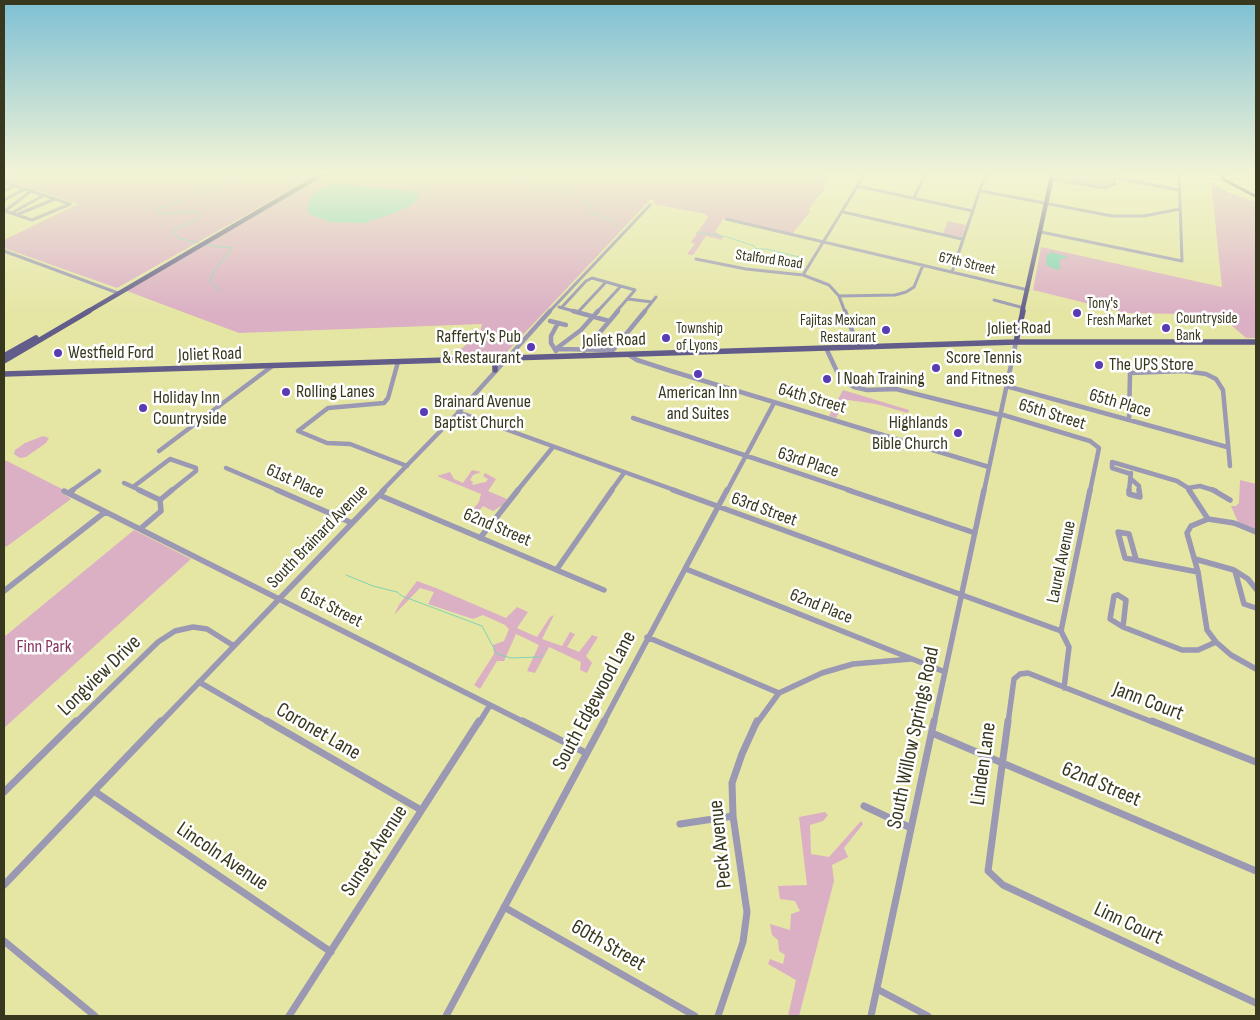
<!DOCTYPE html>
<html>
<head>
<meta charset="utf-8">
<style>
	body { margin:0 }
	#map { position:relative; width:1260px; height:1020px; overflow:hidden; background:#e5e6a4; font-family:"Sofia Sans Condensed",sans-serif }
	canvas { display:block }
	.frame { position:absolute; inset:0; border:5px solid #38381e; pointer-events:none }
</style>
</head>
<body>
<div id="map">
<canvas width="1260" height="1020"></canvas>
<div class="frame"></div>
</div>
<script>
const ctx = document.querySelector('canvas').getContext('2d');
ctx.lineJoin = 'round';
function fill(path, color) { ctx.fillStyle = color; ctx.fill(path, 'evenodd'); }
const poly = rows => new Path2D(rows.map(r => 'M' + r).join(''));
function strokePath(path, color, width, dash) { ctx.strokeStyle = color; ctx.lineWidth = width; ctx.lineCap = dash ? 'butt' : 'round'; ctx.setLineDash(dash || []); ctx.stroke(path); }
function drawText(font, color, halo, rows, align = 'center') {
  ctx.font = font + ' "Sofia Sans Condensed",sans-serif'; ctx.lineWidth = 5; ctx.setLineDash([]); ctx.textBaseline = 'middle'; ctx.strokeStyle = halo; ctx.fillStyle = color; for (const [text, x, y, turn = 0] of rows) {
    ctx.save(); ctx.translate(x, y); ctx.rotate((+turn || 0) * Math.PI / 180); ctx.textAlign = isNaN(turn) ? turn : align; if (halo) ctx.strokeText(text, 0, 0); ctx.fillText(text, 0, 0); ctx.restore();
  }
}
const green = poly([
	[4,172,322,172,117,288,4,248,4,240,78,204,4,180],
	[331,172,836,172,829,176,824,184,825,187,822,192,809,209,810,212,792,234,724,218,715,232,723,236,722,240,706,236,693,255,687,254,695,244,691,242,708,217,705,214,653,204,655,201,650,200,504,355,455,357,455,354,480,333,482,324,239,333,127,291],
	[1056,172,1113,172,1111,183,1103,186,1056,179],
	[1211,182,1230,193,1256,202,1256,338,1246,338,1230,324,1186,314,1126,313,1033,290,1041,247,1222,287],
	[948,221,966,225,962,237,943,234],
	[843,390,909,410,908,413,876,404,848,400,844,402,836,418,829,416],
	[43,436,49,438,46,443,26,457,20,458,14,454,15,450,25,443],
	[5,460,64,490,61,492,71,499,6,547,4,545],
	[472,470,481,472,473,475,470,480,473,482,472,485,486,482,488,479,483,476,485,473,496,479,488,491,507,499,503,505,493,511,483,506,478,512,474,508,479,502,481,494,437,476,450,472,454,479,463,483],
	[1240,480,1256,484,1256,530,1238,522,1231,506,1236,506,1239,503],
	[134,530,191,559,4,728,4,637],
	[417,581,436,588,506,618,517,607,528,612,517,628,537,637,550,617,554,615,542,639,562,646,570,632,575,634,567,647,579,652,592,635,598,637,586,656,592,663,587,673,580,670,581,662,549,647,535,673,527,671,539,645,516,634,504,661,497,661,480,689,474,685,494,654,493,645,504,641,509,629,505,625,483,615,473,619,428,604,434,592,420,588,394,615,399,605],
	[825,812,828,815,823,821,810,825,811,854,829,857,861,821,863,824,844,848,848,857,832,865,834,881,799,1016,788,1016,796,980,768,964,770,959,783,964,785,955,779,951,778,940,772,935,770,924,790,930,791,914,800,911,795,901,780,899,778,886,807,885,799,817]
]);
const water = poly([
	[334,183,412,191,417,192,419,198,411,205,394,213,364,223,330,222,311,215,307,209,312,196,323,187],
	[1051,252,1068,257,1059,260,1060,267,1058,270,1047,266,1046,256]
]);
const stream = poly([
	[251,172,258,175,263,172],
	[288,172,294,174,291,176,310,177],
	[515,172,524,175,534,186,563,191,578,198,593,208,590,211,595,215,611,220,619,229],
	[696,232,727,237,754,246,756,249,766,249,803,258],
	[199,243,178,238,173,230,195,221,202,216,201,214,193,211,158,214,156,209,213,189,231,179,225,172],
	[206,245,232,248,212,274,210,281,220,291],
	[346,575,373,586,397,592,402,596,482,626,497,654,511,658,540,657,542,654]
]);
const minorFar3 = poly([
	[1115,178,1179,190],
	[1052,179,1104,188,1114,184,1115,172],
	[4,182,70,204],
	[857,186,973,211],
	[4,191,14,186],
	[981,191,1112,216,1144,216,1180,209],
	[914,198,926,172],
	[4,200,25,189],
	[5,211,32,220,70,204],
	[5,211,31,191],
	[843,212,962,239],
	[12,213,44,195],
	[16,215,55,199],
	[726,219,1028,290],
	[1041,232,1182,261,1179,172],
	[4,251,118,293],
	[696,259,746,269,803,275,829,285,839,296,845,312],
	[952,272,986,172],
	[803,275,866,172],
	[839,296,895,295,906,292,914,287,923,265],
	[628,299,652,302],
	[994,300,1024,308],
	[559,307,577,312],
	[562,307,586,281,592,278,635,290,616,312],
	[549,312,650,205],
	[578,312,606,282],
	[597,312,621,286],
	[644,312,656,297]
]);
const minorFar2 = poly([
	[573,311,609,321],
	[845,311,858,347],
	[550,321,566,325],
	[557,348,581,330,598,311],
	[826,348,840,378,854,387,867,390,896,389,1000,415],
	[556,349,613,350,645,311],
	[556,351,551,343,551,336,558,323],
	[584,351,618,311],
	[629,355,637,360,671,371,989,467],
	[398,362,388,398,384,403,328,408,298,431,327,443,350,444,407,466],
	[1006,386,1227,447],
	[458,412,677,491],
	[1000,414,1090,441,1099,448,1090,491],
	[633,418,852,491],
	[1129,420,1130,373,1184,371,1206,374,1216,379,1223,390,1230,466],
	[159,451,271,367],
	[226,468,280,491],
	[1131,474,1112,468,1112,462,1177,481,1188,488,1200,486,1216,491],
	[1130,478,1139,486,1139,491],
	[124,483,142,491],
	[133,487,170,459,196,468,196,471,171,491],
	[1188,488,1190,491],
	[71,491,99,471],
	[382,491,457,414,550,311],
	[517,491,553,447],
	[611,491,624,473],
	[727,491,774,403],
	[984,491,1016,342],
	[1129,491,1131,473]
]);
const minorFar1 = poly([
	[139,490,160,500,161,511,140,529],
	[277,490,352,523],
	[673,490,1061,631],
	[848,490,975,533],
	[1129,490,1129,494,1140,497,1139,490],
	[1189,490,1208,519],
	[1213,490,1230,500],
	[64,491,526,723],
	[69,493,73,490],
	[379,495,604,590],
	[160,500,172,490],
	[1256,532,1234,523,1208,519,1191,526,1187,533,1198,572,1207,630,1216,642,1231,655,1256,669],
	[480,538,518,490],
	[1136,559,1129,534,1118,532,1125,558,1198,572],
	[1195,559,1234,570,1248,579,1256,589],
	[557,569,612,490],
	[686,569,945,672],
	[1235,571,1244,604,1256,608],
	[4,591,105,512],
	[1118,595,1126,600,1123,627,1110,619,1114,596,1118,595],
	[1123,627,1182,650,1198,650,1216,642],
	[647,637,779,693],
	[199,682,270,723],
	[1064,688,1069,647,1061,631,1090,490],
	[75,723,158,642,175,631,193,627,207,629,234,646],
	[160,723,384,490],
	[479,723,490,705],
	[603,723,727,490],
	[757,723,779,693,822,673,853,664,911,659],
	[934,723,984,490],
	[1008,723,1014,679,1020,674,1028,673,1155,723]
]);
const minor = poly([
	[267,721,421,810],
	[523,721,586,753],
	[1008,721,988,871,1003,885,1256,1003],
	[1152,721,1256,762],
	[932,733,1256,871],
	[94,791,331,952],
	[4,792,76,721],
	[864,806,911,828],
	[680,824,733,816],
	[4,885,161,721],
	[504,907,695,1016],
	[4,941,95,1016],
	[877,989,928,1016],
	[289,1016,479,721],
	[446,1016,604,721],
	[718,1016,743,942,747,912,733,816,732,783,742,754,757,721],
	[871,1016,934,721]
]);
const majorFar1 = poly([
	[87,312,326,172],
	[1022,312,1053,172]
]);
const major = poly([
	[1016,342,1023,311],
	[4,356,36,338],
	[490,360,495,364,495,370],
	[4,361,89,311],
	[4,374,1016,342,1256,342]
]);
const highway = poly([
	[1225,172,1230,172,1224,176,1226,179,1256,195,1256,198,1223,181,1220,176,1225,172],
	[1238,172,1256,173,1256,175,1240,173,1238,172]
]);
const markers = [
	[1077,313,5,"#593bb3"],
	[1166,328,5,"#593bb3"],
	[886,330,5,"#593bb3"],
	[666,338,5,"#593bb3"],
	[531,347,5,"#593bb3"],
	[58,353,5,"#593bb3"],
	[1099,365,5,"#593bb3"],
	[936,368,5,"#593bb3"],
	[698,374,5,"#593bb3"],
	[827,379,5,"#593bb3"],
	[286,392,5,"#593bb3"],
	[143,408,5,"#593bb3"],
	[424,412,5,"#593bb3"],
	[958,433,5,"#593bb3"]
];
const farStreetnames = [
	["Stalford Road",769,260,8],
	["67th Street",967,264,13]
];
const farPoinames = [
	["Tony's",1087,304],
	["Fresh Market",1087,321],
	["Countryside",1176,319],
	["Bank",1176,336],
	["Fajitas Mexican",876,321,"right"],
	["Restaurant",876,338,"right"],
	["Township",676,329],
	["of Lyons",676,346]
];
const streetNames = [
	["Joliet Road",1019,329,-1],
	["Joliet Road",614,341,-2],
	["Joliet Road",210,355,-2],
	["64th Street",812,399,16],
	["65th Place",1120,404,16],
	["65th Street",1052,415,17],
	["63rd Place",808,463,18],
	["61st Place",295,482,24],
	["63rd Street",764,510,20],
	["62nd Street",497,528,23],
	["South Brainard Avenue",318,537,-46],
	["Laurel Avenue",1062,562,-78],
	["62nd Place",821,607,22],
	["61st Street",331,608,27]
];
const poiNames = [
	["Rafferty's Pub",521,337,"right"],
	["& Restaurant",521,358,"right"],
	["Westfield Ford",68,353],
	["Score Tennis",946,358],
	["and Fitness",946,379],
	["The UPS Store",1109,365],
	["I Noah Training",837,379],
	["Rolling Lanes",296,392],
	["American Inn",698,393,"center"],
	["and Suites",698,414,"center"],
	["Holiday Inn",153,398],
	["Countryside",153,419],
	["Brainard Avenue",434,402],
	["Baptist Church",434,423],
	["Highlands",948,423,"right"],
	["Bible Church",948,444,"right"]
];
const parkNames = [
	["Finn Park",44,647]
];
const nearStreetnames = [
	["Longview Drive",100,676,-44],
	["South Edgewood Lane",595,701,-62],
	["Jann Court",1148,702,21],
	["Coronet Lane",318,732,30],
	["South Willow Springs Road",914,738,-78],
	["Linden Lane",984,764,-82],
	["62nd Street",1101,785,23],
	["Peck Avenue",721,844,-96],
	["Sunset Avenue",375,851,-57],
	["Lincoln Avenue",222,857,34],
	["Linn Court",1128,924,25],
	["60th Street",608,946,30]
];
fill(green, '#dbafc4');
fill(water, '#7fd3b5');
strokePath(stream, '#7fd3b5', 1);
strokePath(minorFar3, '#9a98b2', 3);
strokePath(minorFar2, '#9a98b2', 4.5);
strokePath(minorFar1, '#9a98b2', 5.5);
strokePath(minor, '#9a98b2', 7);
strokePath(majorFar1, '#615c89', 4.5);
strokePath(major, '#615c89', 5.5);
fill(highway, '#4d467a');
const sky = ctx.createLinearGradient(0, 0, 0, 315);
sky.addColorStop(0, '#7ec0d4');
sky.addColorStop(0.55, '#f3f4d6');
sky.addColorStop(1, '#f3f4d600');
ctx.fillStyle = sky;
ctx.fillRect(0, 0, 1260, 315);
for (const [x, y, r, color] of markers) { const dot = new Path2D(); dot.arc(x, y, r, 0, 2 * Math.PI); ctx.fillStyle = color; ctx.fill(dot); strokePath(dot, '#fff', 2); }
drawText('15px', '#38381e', '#fff', farStreetnames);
drawText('15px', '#38381e', '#fff', farPoinames, 'left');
drawText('18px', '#38381e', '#fff', streetNames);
drawText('18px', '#38381e', '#fff', poiNames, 'left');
drawText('18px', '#863562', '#fff', parkNames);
drawText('21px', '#38381e', '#fff', nearStreetnames);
</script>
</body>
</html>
